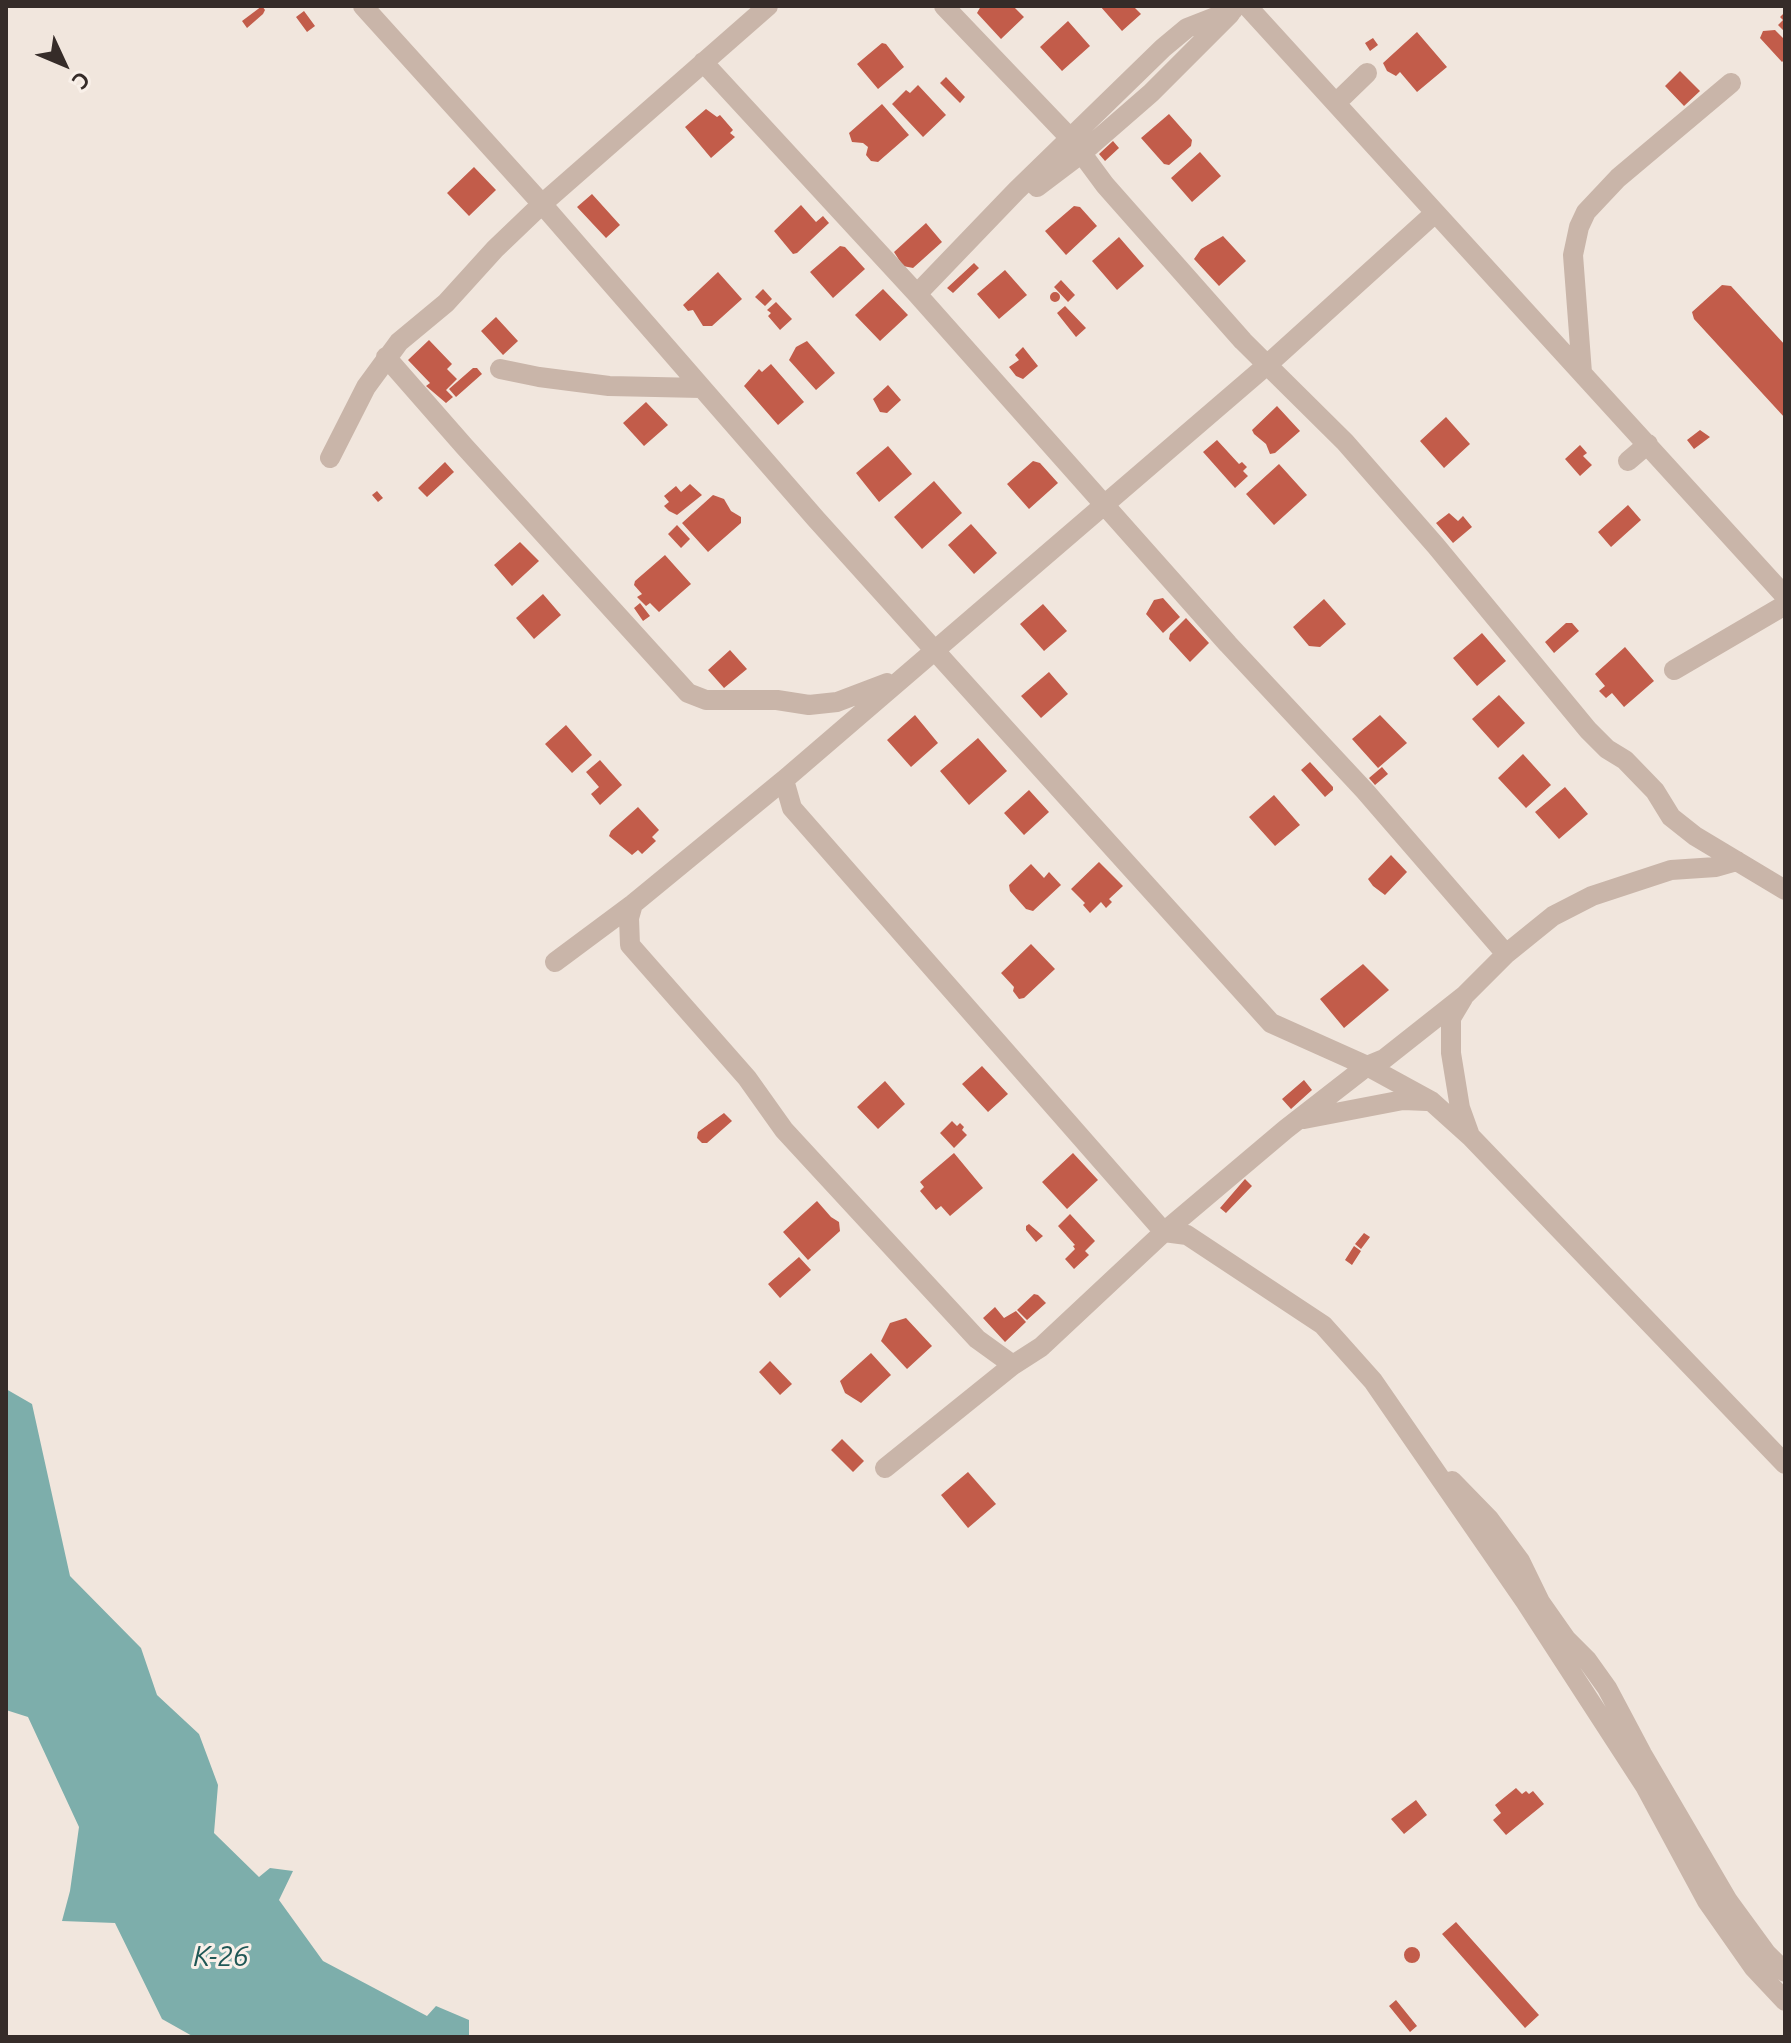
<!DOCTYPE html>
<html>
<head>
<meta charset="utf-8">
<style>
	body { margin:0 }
	#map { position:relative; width:1791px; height:2043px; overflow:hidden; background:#f1e6dd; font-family:Ubuntu,sans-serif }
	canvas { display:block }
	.frame { position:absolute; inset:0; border:8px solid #362c29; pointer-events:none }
	.north { position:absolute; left:24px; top:24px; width:80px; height:80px; -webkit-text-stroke:6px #f9f0e9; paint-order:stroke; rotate:134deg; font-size:22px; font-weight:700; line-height:32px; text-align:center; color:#362c29 }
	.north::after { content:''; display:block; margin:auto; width:28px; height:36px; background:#362c29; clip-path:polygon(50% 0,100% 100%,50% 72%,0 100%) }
</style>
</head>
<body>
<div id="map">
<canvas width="1791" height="2043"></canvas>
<div class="frame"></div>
<div class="north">С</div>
</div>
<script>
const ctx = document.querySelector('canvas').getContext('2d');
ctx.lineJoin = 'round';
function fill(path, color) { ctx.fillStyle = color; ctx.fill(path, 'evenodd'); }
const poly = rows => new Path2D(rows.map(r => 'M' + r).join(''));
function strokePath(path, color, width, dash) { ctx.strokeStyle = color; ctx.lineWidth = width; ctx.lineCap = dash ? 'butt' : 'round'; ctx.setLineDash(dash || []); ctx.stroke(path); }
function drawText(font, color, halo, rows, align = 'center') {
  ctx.font = font + ' Ubuntu,sans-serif'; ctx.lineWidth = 6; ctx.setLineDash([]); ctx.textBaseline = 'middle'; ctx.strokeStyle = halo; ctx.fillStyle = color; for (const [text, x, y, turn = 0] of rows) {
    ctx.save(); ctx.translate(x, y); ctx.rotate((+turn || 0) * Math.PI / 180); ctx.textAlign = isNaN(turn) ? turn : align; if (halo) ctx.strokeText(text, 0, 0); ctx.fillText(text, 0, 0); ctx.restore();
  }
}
const water = poly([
	[6,1389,32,1404,70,1576,141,1648,157,1695,199,1734,218,1785,214,1833,259,1877,270,1868,293,1871,279,1900,323,1961,427,2016,436,2006,469,2020,469,2037,194,2037,162,2019,115,1923,62,1921,70,1891,79,1827,28,1717,6,1710]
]);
const building = poly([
	[262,6,265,10,263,14,247,28,242,21],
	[981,6,1013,6,1024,17,1001,39,977,13],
	[1100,6,1133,6,1141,14,1122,31],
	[304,11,315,26,307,32,296,17],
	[1785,12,1785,32,1778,25,1783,20,1780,17],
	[1068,21,1090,46,1062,71,1040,47],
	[1775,30,1785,40,1785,59,1782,62,1760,38,1763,31],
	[1417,32,1447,67,1417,92,1400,72,1396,76,1387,71,1383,63],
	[1373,38,1378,45,1370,51,1365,43],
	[882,43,886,44,904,67,878,89,857,64],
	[1680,71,1700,91,1684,106,1665,86],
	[946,77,965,97,960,103,940,83],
	[918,85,946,115,923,137,892,104,906,90,910,93],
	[882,104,909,135,878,162,871,161,866,155,868,147,863,143,852,142,849,133],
	[706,109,717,117,720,115,733,130,730,133,735,137,711,158,685,127],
	[1169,114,1192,140,1191,146,1169,165,1164,164,1141,138],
	[1113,141,1119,148,1105,161,1099,154],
	[1200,152,1221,176,1192,202,1171,178],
	[474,167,496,190,469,216,447,193],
	[592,194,620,225,606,238,577,207],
	[801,205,816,222,823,216,829,223,797,253,793,254,774,231],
	[1074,206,1080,207,1097,226,1066,255,1045,231],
	[926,223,942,242,913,268,903,266,894,252],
	[1223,236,1246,261,1219,286,1194,259,1201,249],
	[1119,237,1144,266,1117,290,1092,261],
	[840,246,845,247,865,269,833,298,810,272],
	[974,263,979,268,953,293,947,288],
	[1005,270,1027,295,999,319,977,294],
	[718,272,742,299,712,326,703,326,693,310,688,311,683,305],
	[1061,280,1075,295,1068,302,1054,287],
	[1722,285,1731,286,1785,345,1785,418,1694,319,1692,312],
	[763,289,772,299,765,306,755,297],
	[883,289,908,315,880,341,855,315],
	'1050 297a5 5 0 1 1 10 0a5 5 0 1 1-10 0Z',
	[776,302,792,319,780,330,768,316,771,313,767,310],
	[1065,306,1086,328,1076,337,1057,313],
	[496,317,518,341,503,355,481,331],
	[429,340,452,364,447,369,457,379,446,390,453,397,446,403,426,386,430,383,408,360],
	[807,341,835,373,816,390,789,360,796,347],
	[1023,347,1038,366,1023,379,1016,376,1009,367,1019,360,1015,355],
	[771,364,804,402,778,425,744,386,759,369,762,372],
	[473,368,477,368,482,374,456,397,449,389],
	[888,385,901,400,887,413,880,412,873,399],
	[646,402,668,425,644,446,623,423],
	[1277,406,1300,431,1275,453,1270,454,1266,444,1254,434,1252,430],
	[1446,417,1470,444,1444,468,1420,441],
	[1700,430,1710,437,1694,449,1687,440],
	[1217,440,1239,464,1242,462,1247,467,1243,471,1248,476,1235,488,1203,452],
	[1580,445,1587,453,1583,456,1592,465,1580,476,1565,459],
	[888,446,912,474,879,502,856,473],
	[1033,461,1040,463,1058,483,1029,509,1007,484],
	[445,462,454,472,427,497,418,488],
	[1279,464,1307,495,1274,525,1246,494],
	[934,481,962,513,922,549,894,517],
	[690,484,702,495,677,515,669,511,664,506,669,502,664,496,676,486,681,492],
	[377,491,383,498,378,502,372,495],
	[713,495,724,499,731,511,741,517,741,523,708,552,682,523],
	[1628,505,1641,520,1611,547,1598,532],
	[1449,513,1458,521,1463,516,1472,527,1453,543,1436,523],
	[971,524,997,553,974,574,948,545],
	[677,525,690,539,681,548,668,534],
	[520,542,539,561,512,586,494,565],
	[665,555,691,584,659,612,650,603,646,606,637,597,642,594,634,585,635,581],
	[543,594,561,615,534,639,516,618],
	[1163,598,1180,617,1163,633,1146,614,1154,600],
	[1324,599,1346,624,1320,647,1309,646,1293,627],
	[640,603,650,616,643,621,634,608],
	[1043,604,1067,631,1044,651,1020,624],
	[1186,618,1209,643,1190,662,1169,639,1170,634],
	[1566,623,1572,623,1579,631,1554,653,1545,642],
	[1482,633,1506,661,1477,686,1453,658],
	[1625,647,1654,681,1624,707,1612,693,1606,698,1599,691,1605,686,1595,674],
	[730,650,747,669,724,688,708,670],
	[1049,672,1068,694,1041,718,1021,696],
	[1499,695,1525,723,1498,748,1472,719],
	[915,715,938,743,911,767,887,740],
	[1380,715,1407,743,1378,768,1352,739],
	[566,725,592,755,572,773,545,744],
	[978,738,1007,771,969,805,940,771],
	[1523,754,1551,785,1526,808,1498,778],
	[600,760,622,785,600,805,591,794,599,787,586,772],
	[1310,762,1333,787,1333,790,1325,797,1301,770],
	[1382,767,1388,774,1375,785,1369,778],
	[1565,787,1588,814,1559,839,1535,812],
	[1029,790,1049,812,1024,835,1004,813],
	[1274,795,1300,825,1275,846,1249,817],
	[638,807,659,830,652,837,656,841,642,854,638,850,632,855,609,836,611,831],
	[1391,855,1407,872,1385,895,1373,886,1368,879],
	[1099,862,1123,886,1109,899,1112,902,1106,908,1101,902,1090,913,1083,905,1085,903,1071,889],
	[1031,864,1044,878,1049,872,1061,885,1033,911,1026,909,1010,891,1009,885],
	[1031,944,1055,969,1024,998,1019,999,1013,991,1014,987,1001,973],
	[1363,964,1389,990,1344,1028,1320,999],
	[982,1066,1008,1094,988,1112,962,1084],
	[1304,1080,1312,1090,1291,1109,1282,1099],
	[885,1081,905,1104,878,1129,857,1107],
	[724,1113,732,1121,707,1143,702,1143,697,1138,698,1132],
	[952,1121,957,1126,960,1123,964,1127,962,1130,967,1135,954,1148,940,1133],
	[954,1153,983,1188,950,1216,941,1206,936,1210,920,1191,924,1187,920,1182],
	[1073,1153,1098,1180,1067,1209,1042,1182],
	[1245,1179,1252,1186,1226,1213,1220,1208],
	[817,1201,831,1217,839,1222,840,1231,808,1260,783,1232],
	[1070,1214,1095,1241,1085,1251,1089,1255,1074,1269,1065,1259,1075,1249,1073,1246,1075,1245,1058,1226],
	[1029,1224,1043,1236,1036,1242,1026,1230,1026,1226],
	[1364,1233,1370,1237,1361,1249,1355,1244],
	[1354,1246,1361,1251,1352,1265,1345,1260],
	[799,1257,811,1270,780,1298,768,1284],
	[1034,1294,1038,1295,1046,1303,1027,1320,1017,1310],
	[995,1307,1004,1318,1016,1311,1026,1322,1005,1342,983,1318],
	[906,1318,932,1346,907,1369,881,1341,890,1323],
	[871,1353,891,1375,861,1403,845,1393,840,1381],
	[770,1361,792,1384,780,1395,759,1372],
	[842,1439,864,1461,853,1472,831,1450],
	[968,1472,996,1504,968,1528,941,1495],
	[1516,1788,1522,1794,1526,1791,1529,1794,1533,1791,1544,1804,1506,1835,1493,1820,1501,1813,1495,1805],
	[1416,1800,1427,1815,1404,1834,1391,1819],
	[1456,1922,1539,2015,1525,2028,1442,1934],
	'1404 1955a8 8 0 1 1 16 0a8 8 0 1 1-16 0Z',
	[1396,2000,1417,2026,1410,2032,1389,2006]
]);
const minor = poly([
	[363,6,542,204,816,519,1271,1023,1367,1066,1431,1101,1471,1137,1785,1464],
	[944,6,1071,139,1105,185,1243,341,1345,442,1436,546,1588,730,1607,749,1625,760,1655,791,1671,817,1695,836,1785,890],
	[1247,6,1785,596],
	[703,62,917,294,1228,644,1365,791,1506,954],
	[1336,103,1367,73],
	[1037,187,1082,153,1151,93,1230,14],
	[917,294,1016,191,1163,48,1187,28,1233,10],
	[386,357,464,446,688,693,706,700,777,700,809,705,837,702,887,683],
	[500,369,539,377,609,386,701,388],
	[1582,373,1573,255,1579,227,1586,212,1618,178,1731,83],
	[330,458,366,387,399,342,446,303,495,249,542,204,768,6],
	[1628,461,1648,444],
	[1674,670,1785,605],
	[784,780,792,808,1164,1232,1187,1235,1323,1325,1373,1381,1525,1601,1645,1786,1707,1901,1754,1968,1785,2001],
	[633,904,629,918,630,945,747,1078,784,1130,977,1339,1013,1365],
	[555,962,633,904,784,780,1267,365,1435,213],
	[1463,998,1451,1018,1451,1053,1460,1108,1469,1133],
	[1304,1119,1403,1100,1427,1101],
	[885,1468,1013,1365,1041,1347,1164,1232,1286,1129,1367,1066,1384,1059,1465,995,1506,954,1553,916,1592,896,1671,870,1716,867,1737,861],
	[1452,1481,1489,1519,1520,1561,1540,1602,1566,1639,1587,1660,1607,1688,1642,1754,1728,1901,1766,1953,1785,1972]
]);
const waterNames = [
	["К-26",221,1957]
];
fill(water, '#7daeab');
fill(building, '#c25c4a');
strokePath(minor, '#c9b5a9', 20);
drawText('italic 28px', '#1f5755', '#f9f0e9', waterNames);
</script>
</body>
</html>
